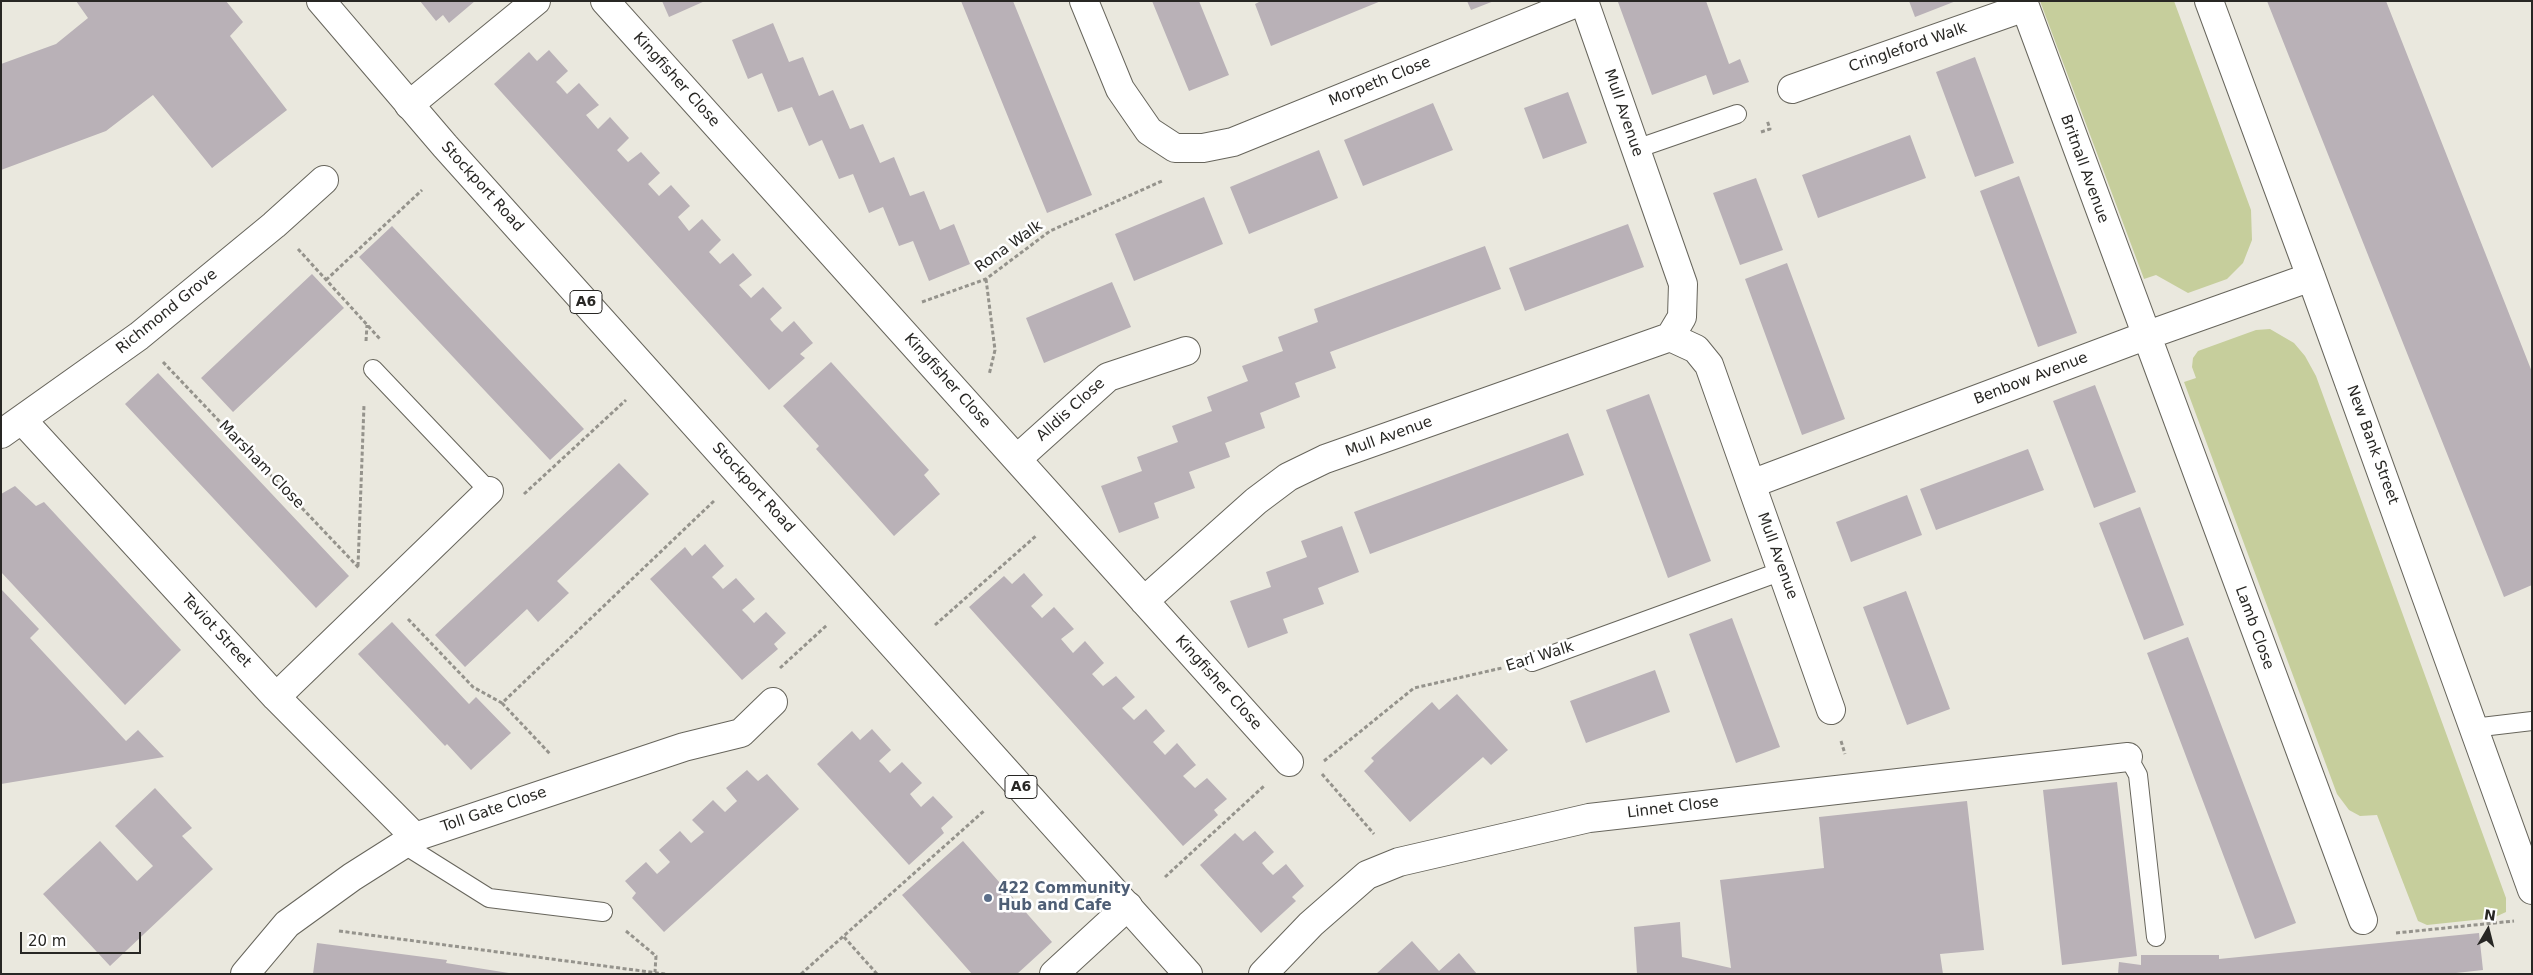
<!DOCTYPE html>
<html>
<head>
<meta charset="utf-8">
<style>
	body { margin:0 }
	#map { position:relative; width:2533px; height:975px; overflow:hidden; background:#eae8de; font-family:"DejaVu Sans",sans-serif }
	canvas { display:block }
	.frame { position:absolute; inset:0; border:2px solid #282724; pointer-events:none }
	.north { position:absolute; left:2463px; top:905px; width:50px; height:50px; -webkit-text-stroke:4px #fff; paint-order:stroke; rotate:8deg; font-size:14px; font-weight:700; line-height:20px; text-align:center; color:#282724 }
	.north::after { content:''; display:block; margin:auto; width:18px; height:22px; background:#282724; clip-path:polygon(50% 0,100% 100%,50% 72%,0 100%) }
	.scale { position:absolute; left:20px; top:932px; width:121px; height:22px; box-sizing:border-box; border:2px solid #282724; border-top:0; padding-left:6px; font-size:15px; line-height:18px; white-space:nowrap; color:#282724; -webkit-text-stroke:4px #fff; paint-order:stroke }
</style>
</head>
<body>
<div id="map">
<canvas width="2533" height="975"></canvas>
<div class="frame"></div>
<div class="north">N</div>
<div class="scale">20 m</div>
</div>
<script>
const ctx = document.querySelector('canvas').getContext('2d');
ctx.lineJoin = 'round';
function fill(path, color) { ctx.fillStyle = color; ctx.fill(path, 'evenodd'); }
const poly = rows => new Path2D(rows.map(r => 'M' + r).join(''));
function strokePath(path, color, width, dash) { ctx.strokeStyle = color; ctx.lineWidth = width; ctx.lineCap = dash ? 'butt' : 'round'; ctx.setLineDash(dash || []); ctx.stroke(path); }
function drawText(font, color, halo, rows, align = 'center') {
  ctx.font = font + ' "DejaVu Sans",sans-serif'; ctx.lineWidth = 5; ctx.setLineDash([]); ctx.textBaseline = 'middle'; ctx.strokeStyle = halo; ctx.fillStyle = color; for (const [text, x, y, turn = 0] of rows) {
    ctx.save(); ctx.translate(x, y); ctx.rotate((+turn || 0) * Math.PI / 180); ctx.textAlign = isNaN(turn) ? turn : align; if (halo) ctx.strokeText(text, 0, 0); ctx.fillText(text, 0, 0); ctx.restore();
  }
}
const green = poly([
	[2040,1,2174,1,2251,210,2252,240,2243,263,2227,279,2188,293,2156,275,2144,279],
	[2270,329,2294,343,2305,356,2316,376,2506,898,2506,912,2493,918,2427,925,2418,921,2377,815,2360,816,2349,810,2337,794,2184,382,2196,378,2192,367,2193,358,2198,351,2256,330]
]);
const building = poly([
	[76,1,226,1,243,22,230,36,287,110,212,168,153,95,106,131,1,170,1,64,56,44,88,18],
	[420,1,475,1,449,23,443,15,436,21],
	[662,1,705,1,669,17],
	[961,1,1013,1,1092,195,1047,213],
	[1152,1,1199,1,1229,75,1189,91],
	[1261,1,1381,1,1271,46,1255,4],
	[1467,1,1494,1,1471,10],
	[1706,1,1729,64,1740,59,1749,82,1713,95,1706,75,1652,95,1618,2],
	[1909,1,1956,1,1915,17],
	[2267,1,2386,1,2532,372,2532,585,2504,597],
	[773,23,789,62,803,57,819,96,833,90,850,129,863,124,880,163,894,157,910,196,924,191,940,230,954,224,970,264,929,281,913,241,899,246,883,207,869,213,853,174,839,179,822,140,809,146,792,107,778,112,762,73,748,79,732,40],
	[549,50,568,71,556,82,560,86,567,94,579,83,599,105,586,115,598,129,610,117,629,138,617,150,628,162,641,152,660,173,648,184,659,196,671,185,690,206,678,217,689,231,702,219,721,240,709,252,720,264,733,253,752,275,739,285,751,298,763,287,782,308,770,319,774,324,782,332,794,321,813,343,800,354,805,358,769,390,494,84,529,52,537,61],
	[1975,57,2014,163,1975,177,1936,72],
	[1568,92,1587,143,1543,159,1524,108],
	[1433,103,1453,150,1363,186,1344,140],
	[1910,135,1926,178,1818,218,1802,175],
	[1319,150,1338,198,1249,234,1230,187],
	[2019,176,2077,333,2038,347,1980,191],
	[1756,178,1783,250,1740,265,1713,193],
	[1204,197,1223,244,1134,281,1115,234],
	[1628,224,1644,267,1525,311,1509,268],
	[392,226,584,429,550,460,359,257],
	[1485,246,1501,289,1330,352,1336,368,1295,383,1300,397,1260,413,1265,428,1225,443,1230,457,1189,472,1195,488,1154,503,1159,518,1119,533,1101,486,1142,471,1137,457,1178,442,1172,426,1212,411,1207,397,1248,381,1242,366,1283,351,1278,337,1318,322,1314,309],
	[1787,263,1845,419,1802,435,1745,279],
	[312,274,344,308,233,412,201,378],
	[1112,282,1131,327,1044,363,1026,318],
	[831,362,929,470,924,475,940,494,894,536,816,449,819,446,783,406],
	[158,373,349,576,316,608,125,404],
	[2095,385,2136,492,2094,508,2053,401],
	[1649,394,1711,561,1668,578,1606,410],
	[1568,433,1584,475,1370,554,1354,512],
	[2028,449,2044,490,1936,530,1920,489],
	[619,463,649,494,557,581,569,593,538,622,527,609,465,667,435,635],
	[15,486,36,506,44,502,181,650,125,705,1,572,1,494],
	[1907,495,1922,535,1851,562,1836,522],
	[2140,507,2184,625,2144,640,2099,523],
	[1342,526,1359,572,1318,588,1324,604,1283,619,1288,633,1248,648,1230,601,1271,587,1266,572,1307,557,1301,541],
	[705,544,724,566,712,577,716,581,723,589,736,578,755,599,742,610,747,615,754,623,766,612,786,633,774,644,778,649,742,680,650,579,685,547,692,556],
	[1024,573,1043,595,1031,606,1042,618,1054,607,1074,629,1061,639,1073,653,1085,641,1104,663,1092,674,1103,686,1116,676,1135,697,1122,708,1134,720,1146,709,1165,731,1153,742,1165,755,1177,743,1196,765,1183,776,1195,788,1207,778,1227,799,1214,810,1218,815,1183,846,969,607,1004,576,1012,584],
	[1,589,39,629,30,638,126,741,138,730,164,757,1,784],
	[1906,591,1950,709,1907,725,1863,607],
	[1732,618,1780,747,1736,763,1689,634],
	[392,622,469,704,476,697,511,733,471,770,447,744,445,746,358,654],
	[2188,637,2296,923,2255,939,2147,653],
	[1655,670,1670,712,1586,743,1570,701],
	[1457,694,1508,750,1491,765,1483,757,1410,822,1364,771,1374,761,1371,758,1432,702,1439,710],
	[872,729,891,750,879,761,883,765,890,773,902,762,922,783,910,794,914,799,921,807,933,796,953,817,941,828,944,833,909,865,817,764,852,731,860,740],
	[747,770,758,781,767,774,799,809,664,932,632,898,636,893,625,881,646,862,657,874,665,867,670,862,659,850,680,831,691,843,704,832,692,820,713,800,725,812,737,801,726,788],
	[2117,782,2137,956,2062,965,2043,790],
	[155,788,192,828,182,836,213,869,110,966,43,894,100,841,137,881,153,866,115,826],
	[1967,801,1984,950,1940,954,1943,974,1637,974,1634,927,1680,922,1682,957,1731,968,1720,880,1824,868,1819,817],
	[1255,831,1274,852,1262,863,1266,868,1273,875,1286,864,1304,886,1292,897,1296,901,1261,933,1200,865,1235,833,1243,841],
	[963,841,1052,942,1017,974,972,974,902,895],
	[2479,933,2483,970,2447,974,2118,974,2119,962,2141,965,2141,955,2219,955,2219,959],
	[1412,941,1439,971,1459,953,1477,974,1376,974],
	[317,943,447,960,446,963,515,974,313,974]
]);
const path = poly([
	[1761,132,1770,129,1767,120],
	[298,249,380,339],
	[986,279,995,350,989,375],
	[326,280,422,190],
	[922,302,986,279,1050,231,1162,181],
	[366,341,367,325],
	[163,362,359,568],
	[524,494,626,400],
	[358,566,364,405],
	[408,619,473,687,502,703,715,500],
	[935,625,1037,535],
	[780,668,827,625],
	[502,703,551,755],
	[1841,741,1845,754],
	[1324,761,1414,688,1502,668],
	[1322,774,1374,834],
	[1165,877,1264,786],
	[339,931,665,974],
	[626,931,656,956,655,972],
	[2396,933,2514,921],
	[844,937,877,974],
	[801,974,985,810]
]);
const service = poly([
	[1636,149,1737,114],
	[373,369,489,491],
	[1532,662,1782,571],
	[2473,728,2532,721],
	[2128,757,2138,775,2156,937],
	[403,844,489,898,603,912]
]);
const minor = poly([
	[605,1,1289,762],
	[1084,1,1120,89,1149,131,1175,148,1203,148,1233,142,1581,1],
	[1584,1,1683,284,1682,317,1670,337,1696,349,1709,365,1831,710],
	[2023,1,2363,920],
	[2209,1,2311,277,2532,890],
	[1792,89,2025,7],
	[409,105,536,1],
	[23,421,276,697,415,837],
	[1,434,139,336,274,225,324,180],
	[1018,458,1108,377,1186,351],
	[1751,484,2145,336,2311,277],
	[1144,601,1256,501,1288,477,1325,459,1670,337],
	[276,697,489,491],
	[245,974,287,924,352,877,415,837,684,747,741,733,773,702],
	[1054,974,1128,906],
	[1263,974,1311,924,1367,875,1399,862,1589,818,2128,757]
]);
const trunk = poly([
	[321,1,445,146,1188,974]
]);
const markers = [
	[988,898,5,"#5c6f8a"]
];
const shields = [
	[586,302,32],
	[1021,787,32]
];
const shieldNames = [
	["A6",586,302],
	["A6",1021,787]
];
const streetNames = [
	["Cringleford Walk",1908,48,-19],
	["Kingfisher Close",676,80,48],
	["Morpeth Close",1380,82,-22],
	["Mull Avenue",1623,113,71],
	["Britnall Avenue",2084,169,70],
	["Stockport Road",482,187,48],
	["Rona Walk",1009,247,-35],
	["Richmond Grove",167,312,-39],
	["Benbow Avenue",2031,379,-21],
	["Kingfisher Close",947,381,48],
	["Alldis Close",1071,410,-42],
	["Mull Avenue",1389,437,-20],
	["New Bank Street",2372,445,70],
	["Marsham Close",261,465,46],
	["Stockport Road",753,488,48],
	["Mull Avenue",1777,556,70],
	["Lamb Close",2254,628,70],
	["Teviot Street",216,631,47],
	["Earl Walk",1540,657,-17],
	["Kingfisher Close",1218,683,48],
	["Linnet Close",1673,808,-7],
	["Toll Gate Close",494,810,-19]
];
const serviceNames = [
	["422 Community",998,889],
	["Hub and Cafe",998,906]
];
fill(green, '#c6ce9c');
fill(building, '#b9b1b7');
strokePath(service, '#67655c', 20);
strokePath(minor, '#67655c', 30);
strokePath(trunk, '#67655c', 30);
strokePath(path, '#95938c', 3, [4, 2.5]);
strokePath(service, '#fff', 18);
strokePath(minor, '#fff', 28);
strokePath(trunk, '#fff', 28);
for (const [x, y, r, color] of markers) { const dot = new Path2D(); dot.arc(x, y, r, 0, 2 * Math.PI); ctx.fillStyle = color; ctx.fill(dot); strokePath(dot, '#fff', 2); }
for (const [x, y, w] of shields) { const box = new Path2D(); box.roundRect(x - w / 2, y - 11.5, w, 23, 4); ctx.fillStyle = '#fff'; ctx.fill(box); strokePath(box, '#282724', 1); }
drawText('bold 14px', '#282724', null, shieldNames);
drawText('15px', '#282724', '#fff', streetNames);
drawText('bold 15px', '#4e5e75', '#fff', serviceNames, 'left');
</script>
</body>
</html>
